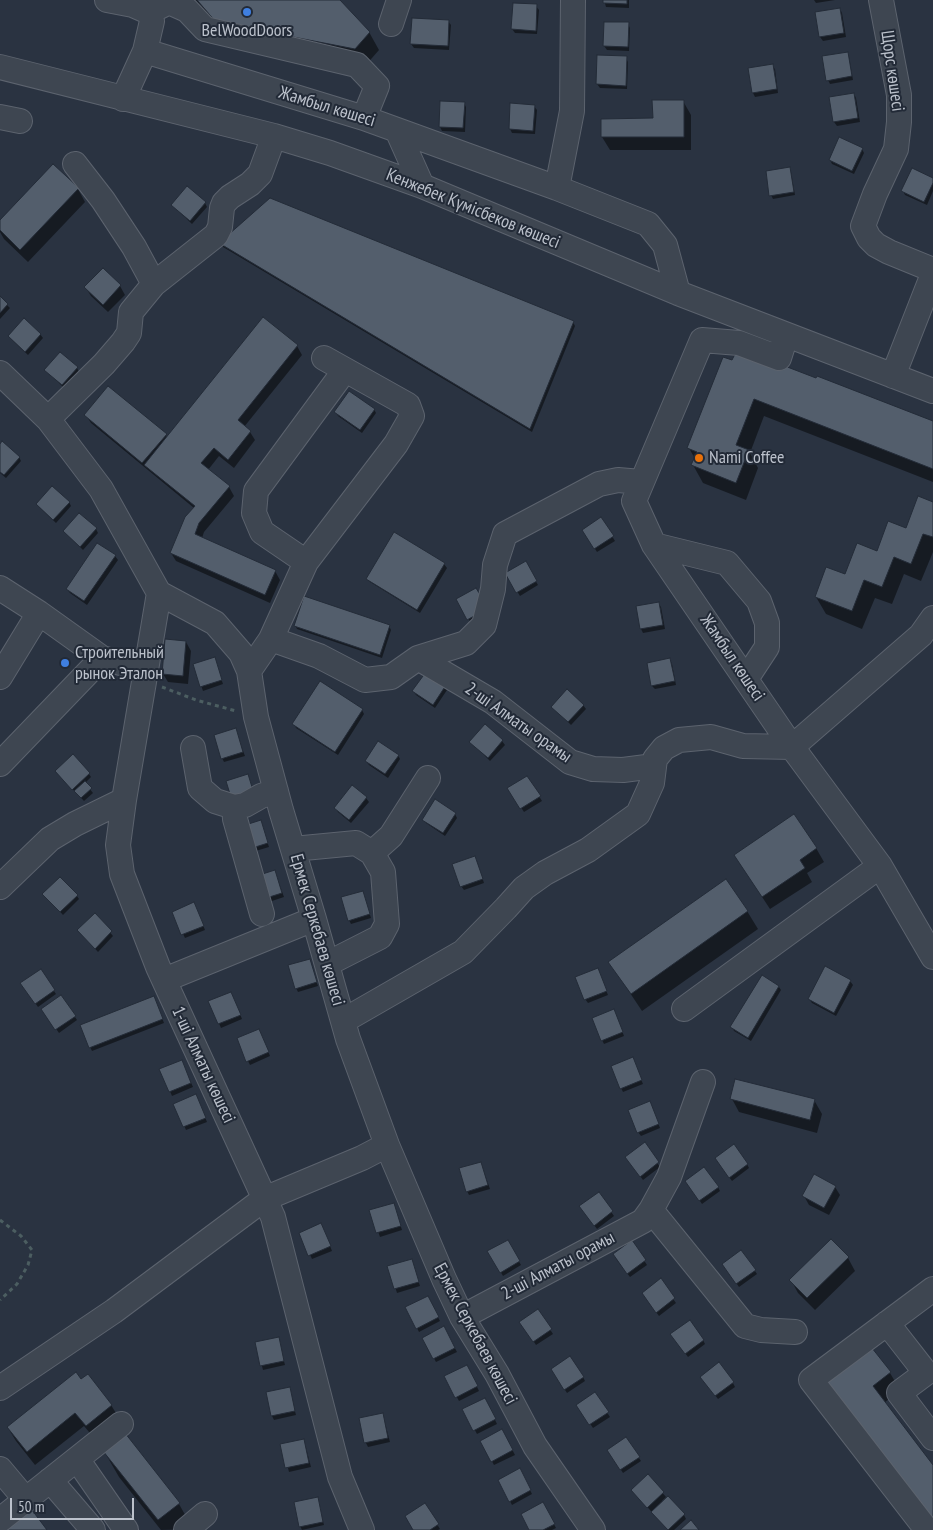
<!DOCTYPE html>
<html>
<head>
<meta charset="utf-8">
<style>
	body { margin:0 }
	#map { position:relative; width:933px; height:1530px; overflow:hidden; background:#2a3341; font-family:"PT Sans Narrow",sans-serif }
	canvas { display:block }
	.scale { position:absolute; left:10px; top:1498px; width:124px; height:22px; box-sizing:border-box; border:2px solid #bbc1cb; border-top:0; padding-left:6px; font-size:15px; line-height:18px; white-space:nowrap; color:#bbc1cb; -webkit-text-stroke:4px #222a37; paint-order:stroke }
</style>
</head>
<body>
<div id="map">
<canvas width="933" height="1530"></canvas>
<div class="scale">50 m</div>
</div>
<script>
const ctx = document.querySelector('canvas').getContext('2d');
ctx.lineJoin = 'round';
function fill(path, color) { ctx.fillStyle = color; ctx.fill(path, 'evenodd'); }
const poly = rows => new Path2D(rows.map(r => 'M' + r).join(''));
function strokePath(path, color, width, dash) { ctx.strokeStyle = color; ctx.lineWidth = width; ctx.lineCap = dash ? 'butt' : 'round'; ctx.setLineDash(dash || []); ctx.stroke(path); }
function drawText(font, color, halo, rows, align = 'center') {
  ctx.font = font + ' "PT Sans Narrow",sans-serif'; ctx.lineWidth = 4; ctx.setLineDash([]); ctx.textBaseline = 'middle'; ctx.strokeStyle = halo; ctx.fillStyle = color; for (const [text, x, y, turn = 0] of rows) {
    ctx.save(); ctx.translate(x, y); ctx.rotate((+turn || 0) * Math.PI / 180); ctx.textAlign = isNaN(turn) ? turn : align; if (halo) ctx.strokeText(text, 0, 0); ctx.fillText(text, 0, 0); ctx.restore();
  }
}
const shadow = poly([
	[195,0,339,0,369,32,379,50,365,66,228,39,199,7],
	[604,0,629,0,629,8,606,7],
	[814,0,835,0,816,3],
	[514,5,536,6,539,10,537,34,515,33,512,29],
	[840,9,842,13,846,37,823,41,820,37],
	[448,21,451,25,449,50,414,48,411,44],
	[605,23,628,24,630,28,629,51,607,50,604,46],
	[847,53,849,57,853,80,830,84,828,80],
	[626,58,628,62,627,89,600,88,597,84],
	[772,66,775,69,778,93,755,97,753,93],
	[854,94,856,98,860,122,837,126,834,122],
	[683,101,691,115,691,150,610,150,602,137,654,120],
	[464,103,466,107,465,132,442,131,440,127],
	[511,105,534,106,537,110,535,134,512,133,510,129],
	[862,149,864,153,854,174,832,164,830,160],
	[789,168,791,172,795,195,773,199,771,195],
	[933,179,933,191,927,205,905,195,903,191],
	[78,189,85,202,28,262,4,239,0,232,0,222],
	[205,203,207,207,192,224,172,205],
	[221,244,573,322,575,326,532,432,223,247],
	[120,286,125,295,108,312,91,296,86,288],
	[0,298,10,308,0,319],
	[40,334,43,338,28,355,9,337],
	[297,346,302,355,244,427,250,432,255,440,234,468,219,456,208,470,229,487,234,496,204,532,202,538,275,571,280,580,270,603,176,561,171,553,194,508,91,423,86,415,166,435,167,438],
	[724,358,933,422,933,482,764,416,750,453,758,468,746,500,703,483,693,465,695,459,689,448],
	[77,368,79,372,64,388,46,370],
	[374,409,376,413,362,433,338,416,336,412],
	[0,446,19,457,21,461,6,478,0,473],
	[69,502,71,506,56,523,37,505],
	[933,504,933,552,921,581,904,574,892,604,875,598,862,629,826,614,816,597,906,530],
	[601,518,615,541,597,552,583,530],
	[96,529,98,533,83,550,64,531],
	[98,544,115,556,118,560,87,605,70,593,67,589],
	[525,563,538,585,520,596,506,573],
	[444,564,447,568,420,613,370,582,367,579],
	[458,600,489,612,471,623],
	[658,603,661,607,665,629,643,633,641,629,637,607],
	[295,625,389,626,391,630,382,658,297,629],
	[186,642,191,651,188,684,168,682,163,674],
	[214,658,223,684,203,691,194,665],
	[670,660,672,664,676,685,655,689,652,686],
	[445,686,447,690,435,708,416,695,414,692],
	[583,705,586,709,571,725,553,707],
	[362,710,364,714,338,755,296,728,294,724],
	[235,730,245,756,224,762,222,758],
	[502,741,505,745,490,761,471,742],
	[398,755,400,759,388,778,369,765,366,761],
	[89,774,91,777,85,783,93,793,84,801,59,775],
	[527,777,542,801,524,812,509,789],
	[353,787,366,798,369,802,351,823,338,812,336,808],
	[455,814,457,818,445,836,426,823,424,820],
	[262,825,269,847,249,853],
	[816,848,824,862,807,873,812,882,770,909,743,868],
	[477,861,484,883,464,890,461,886],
	[275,872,284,897,263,904],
	[363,892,371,918,351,924,349,920],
	[44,894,77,896,79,899,63,915],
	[196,908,205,930,185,938,173,913],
	[747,911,758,929,642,1011,610,963],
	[95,915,113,936,98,952,79,931],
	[309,960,318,986,298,992,296,988],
	[826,968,850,981,853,985,836,1016,812,1003,809,999],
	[599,973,608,995,588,1003,585,999],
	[24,987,54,991,56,994,38,1007],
	[779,987,781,990,751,1041,734,1031,732,1027],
	[154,997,164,1023,92,1051,90,1047],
	[233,997,242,1019,221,1028,210,1002],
	[45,1013,75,1017,77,1020,59,1033],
	[616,1014,624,1036,604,1044,602,1040],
	[261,1034,270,1056,250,1065,248,1061],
	[634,1063,643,1084,623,1092,621,1088],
	[183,1065,193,1087,172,1096,161,1070],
	[732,1099,814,1100,822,1114,817,1133,739,1112],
	[198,1100,207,1122,186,1130,175,1105],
	[652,1106,660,1128,641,1136,638,1132],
	[644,1144,660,1167,643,1180,629,1161],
	[718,1162,747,1164,749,1168,732,1181],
	[481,1163,490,1189,469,1195,467,1191],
	[689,1185,718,1187,720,1191,702,1204],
	[835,1187,840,1195,829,1215,809,1205,804,1196],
	[598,1193,614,1216,597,1229,583,1210],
	[395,1208,402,1230,380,1237,371,1211],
	[323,1228,332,1251,312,1259,300,1233],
	[507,1241,521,1265,503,1276,489,1252],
	[632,1242,647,1265,630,1277,616,1259],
	[848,1258,855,1271,815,1310,798,1293,791,1280],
	[413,1264,420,1286,397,1293,389,1267],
	[726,1268,755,1271,757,1274,739,1287],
	[660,1280,676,1303,659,1316,645,1297],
	[427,1297,440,1321,419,1332,407,1308],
	[538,1311,553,1334,536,1345,521,1322],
	[444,1328,457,1352,436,1362,423,1338],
	[278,1338,285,1365,263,1370,256,1343],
	[674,1338,703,1340,705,1344,688,1357],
	[467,1366,479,1391,459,1401,446,1377],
	[552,1370,583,1377,585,1381,567,1393],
	[890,1373,900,1390,884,1403,933,1467,820,1382],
	[81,1381,111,1405,119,1418,94,1438,84,1426,35,1465,16,1441,8,1428],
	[704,1381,733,1383,735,1387,718,1399],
	[289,1388,296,1415,274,1420,272,1416],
	[595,1394,610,1417,593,1428,580,1409],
	[485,1399,497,1424,477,1434,464,1410],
	[383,1415,390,1442,368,1447,366,1443],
	[502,1430,515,1455,494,1465,481,1441],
	[304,1440,311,1467,289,1472,282,1445],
	[608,1450,639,1458,641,1461,623,1473],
	[104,1451,179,1504,193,1529,161,1530,119,1477],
	[520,1470,532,1494,512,1505,499,1480],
	[648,1476,666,1497,662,1501,684,1515,686,1519,674,1530,668,1530,632,1490],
	[317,1498,324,1525,302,1530,300,1526],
	[543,1504,556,1528,552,1530,531,1530],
	[425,1505,440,1529,438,1530,415,1530]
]);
const building = poly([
	[197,0,340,0,370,32,355,49,216,22,197,0],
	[603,0,627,0,627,4,603,3,603,0],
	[513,3,537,4,536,31,511,29,513,3],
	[840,8,844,33,819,37,815,12,840,8],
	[412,18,449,20,448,46,410,44,412,18],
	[604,22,629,22,628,47,603,46,604,22],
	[848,52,852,76,826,81,822,56,848,52],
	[597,55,627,56,626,86,596,84,597,55],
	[773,64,777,89,752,93,748,68,773,64],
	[854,93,858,118,833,122,829,97,854,93],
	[652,100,684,100,684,137,601,137,601,119,653,118,652,100],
	[440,101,465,102,463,128,439,127,440,101],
	[510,103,535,105,533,131,509,129,510,103],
	[839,137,863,148,852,171,829,160,839,137],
	[53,164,79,188,20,250,0,230,0,220,53,164],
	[790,167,794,192,769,196,766,171,790,167],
	[912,168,933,178,933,183,924,202,901,191,912,168],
	[187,186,206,202,190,221,171,205,187,186],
	[270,198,574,321,530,429,219,243,270,198],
	[103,268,121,285,103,305,84,287,103,268],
	[0,296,8,304,0,313,0,296],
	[263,317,298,345,238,420,251,431,228,460,214,448,201,463,230,486,199,523,195,534,276,570,265,595,170,553,185,517,195,506,144,465,263,317],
	[24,318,41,334,25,352,8,336,24,318],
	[738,348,816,378,817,376,933,421,933,469,754,399,736,445,749,450,736,483,691,465,697,452,687,448,723,357,732,360,738,348],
	[60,352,78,367,62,385,44,370,60,352],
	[108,386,167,434,142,463,84,415,108,386],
	[349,391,375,409,360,430,334,412,349,391],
	[2,441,20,457,4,475,0,472,0,444,2,441],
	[52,486,70,502,53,520,36,504,52,486],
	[918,496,933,502,933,537,923,534,911,564,894,557,882,587,864,580,852,611,815,597,826,567,845,574,857,543,877,551,888,521,906,528,918,496],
	[79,513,97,528,80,547,63,531,79,513],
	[601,517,614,536,594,549,582,530,601,517],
	[394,532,445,563,417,610,366,579,394,532],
	[97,543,116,555,84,601,66,589,97,543],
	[526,561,537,581,516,593,505,573,526,561],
	[476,588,488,608,467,620,456,599,476,588],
	[304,596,390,625,380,655,294,626,304,596],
	[659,602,663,625,640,629,636,606,659,602],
	[165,639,186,641,183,676,162,674,165,639],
	[215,657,222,680,200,687,193,664,215,657],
	[670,658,675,681,651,686,647,663,670,658],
	[426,672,446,685,433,705,412,691,426,672],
	[320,681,363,709,335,752,292,724,320,681],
	[567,689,584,705,568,722,551,707,567,689],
	[485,724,503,740,488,758,469,742,485,724],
	[236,728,243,752,221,759,214,735,236,728],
	[378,741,399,755,385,774,365,761,378,741],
	[73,754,90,773,72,790,55,771,73,754],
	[248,774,255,797,233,804,226,781,248,774],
	[527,776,541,796,520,809,507,788,527,776],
	[85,781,92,788,81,798,74,791,85,781],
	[352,785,367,797,349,820,334,808,352,785],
	[435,799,456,813,443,833,422,820,435,799],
	[794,814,817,848,800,860,805,868,762,897,734,855,794,814],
	[261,820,268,843,246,850,239,827,261,820],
	[475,856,483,879,460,887,452,864,475,856],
	[275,870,282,893,260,900,253,877,275,870],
	[60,877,78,895,60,912,42,894,60,877],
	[726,879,748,911,631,994,608,962,726,879],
	[363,891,370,914,348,921,341,897,363,891],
	[194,902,204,926,181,935,172,912,194,902],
	[95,913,112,931,95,949,77,930,95,913],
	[310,959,317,982,295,989,288,965,310,959],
	[825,966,851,980,834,1013,808,999,825,966],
	[598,968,607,991,584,1000,575,977,598,968],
	[41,969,55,990,35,1004,20,983,41,969],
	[762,975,779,986,748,1038,730,1027,762,975],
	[231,992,241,1015,218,1024,208,1001,231,992],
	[61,995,76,1016,55,1030,41,1009,61,995],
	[154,996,163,1019,89,1048,80,1025,154,996],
	[614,1009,623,1032,601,1041,592,1018,614,1009],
	[259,1029,269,1052,246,1062,237,1038,259,1029],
	[633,1057,642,1080,620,1089,611,1066,633,1057],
	[182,1060,191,1083,169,1092,159,1069,182,1060],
	[735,1079,815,1099,810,1120,730,1099,735,1079],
	[196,1094,206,1118,183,1127,173,1104,196,1094],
	[650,1101,659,1124,637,1133,628,1110,650,1101],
	[645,1142,659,1162,640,1177,625,1157,645,1142],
	[734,1144,748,1164,729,1178,715,1158,734,1144],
	[481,1162,488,1185,466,1192,459,1168,481,1162],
	[704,1167,719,1187,699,1201,685,1181,704,1167],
	[814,1174,836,1186,824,1208,802,1196,814,1174],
	[599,1192,613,1211,594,1226,579,1206,599,1192],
	[394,1203,401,1226,376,1233,369,1210,394,1203],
	[321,1223,331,1246,308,1256,299,1233,321,1223],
	[831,1239,849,1257,807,1298,789,1280,831,1239],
	[508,1240,520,1261,500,1273,487,1251,508,1240],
	[632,1240,646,1260,627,1274,613,1254,632,1240],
	[741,1250,756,1270,736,1284,722,1264,741,1250],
	[412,1259,419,1282,394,1289,387,1266,412,1259],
	[661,1278,675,1298,656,1313,642,1293,661,1278],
	[428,1296,439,1317,416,1329,405,1307,428,1296],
	[538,1309,552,1329,533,1342,519,1322,538,1309],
	[690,1320,704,1340,685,1354,670,1334,690,1320],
	[444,1326,455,1348,433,1359,422,1338,444,1326],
	[279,1337,284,1361,260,1366,255,1342,279,1337],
	[868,1343,891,1372,873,1386,933,1465,933,1530,818,1382,868,1343],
	[570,1356,584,1377,564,1390,551,1369,570,1356],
	[719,1362,734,1382,715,1396,700,1377,719,1362],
	[467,1365,478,1386,455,1398,444,1376,467,1365],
	[76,1372,81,1379,88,1374,112,1405,86,1426,75,1413,27,1452,7,1427,76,1372],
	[290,1387,295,1411,271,1416,266,1392,290,1387],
	[595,1392,609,1412,589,1425,576,1405,595,1392],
	[485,1398,496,1419,473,1431,462,1409,485,1398],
	[383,1413,388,1438,364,1443,359,1418,383,1413],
	[502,1429,513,1450,491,1462,480,1441,502,1429],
	[125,1433,180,1503,158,1520,103,1451,125,1433],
	[626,1437,640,1457,620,1470,607,1450,626,1437],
	[304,1439,309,1463,285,1468,280,1444,304,1439],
	[520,1468,531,1490,509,1502,498,1480,520,1468],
	[648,1474,664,1492,647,1508,631,1490,648,1474],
	[668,1496,685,1514,668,1530,651,1512,668,1496],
	[318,1497,323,1522,299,1527,294,1502,318,1497],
	[543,1502,555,1524,543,1530,529,1530,521,1514,543,1502],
	[425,1503,439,1524,430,1530,413,1530,405,1516,425,1503],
	[32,1510,47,1530,8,1530,7,1529,32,1510],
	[691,1520,699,1530,680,1530,691,1520]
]);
const path = poly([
	[162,687,196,700,236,711],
	[0,1220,21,1236,32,1250,28,1265,17,1284,0,1300]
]);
const minor = poly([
	[107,0,133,5,149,12,152,21,145,51,123,99],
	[881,0,899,95,899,122,896,149,875,194,863,226,869,238,876,245,889,252,933,270],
	[149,12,169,2,187,10,205,29,357,65,377,86,364,118],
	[391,24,399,0],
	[145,51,364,118,557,188,648,224,665,245,678,293],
	[0,67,274,136,330,153,422,186,678,293,933,391],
	[0,117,20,121],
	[397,130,422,186],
	[557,188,572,111,573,0],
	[154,284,216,235,220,227,222,208,224,203,230,197,250,184,260,174,274,136],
	[786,336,779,358,739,343,702,340,634,501,654,545,792,747,880,866,933,957],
	[0,373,48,419,101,489,159,593,215,623,241,653,249,671,256,717,281,810,314,919,348,1039,387,1145,444,1279,462,1317,497,1374,535,1446,593,1530],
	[893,376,933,274],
	[48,419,104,364,123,342,129,333,131,312,154,284,134,247,103,200,75,164],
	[654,545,727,563,759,601,767,623,767,647,746,679],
	[306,562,262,532,254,513,256,491,345,370],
	[0,588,39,613,102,658,146,670],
	[159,593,124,800,118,845,122,874,158,967,273,1217,340,1477,362,1530],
	[271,639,319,656,365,680,391,677,418,658,466,643,484,625,493,589,495,565,505,534,599,484,618,480,641,482],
	[418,658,493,702,570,762,593,769,623,770,654,766],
	[249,671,271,639,306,562,396,444,412,416,408,405,324,358],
	[0,677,39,613],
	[193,748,200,788,215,801,234,807,245,805,261,796,276,791],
	[0,764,102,658],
	[234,807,235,819,262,914],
	[293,849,356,843,372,853,383,872,387,924,380,937,327,964],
	[372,853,391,836,428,778],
	[0,887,50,839,75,824,124,800],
	[164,980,314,919],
	[684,1009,880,866],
	[343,1021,463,952,506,908,524,888,545,873,588,850,638,814,652,783,655,759,664,748,679,740,711,737,743,746,792,747,921,635,933,618],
	[703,1082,669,1177,651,1210,745,1326,761,1330,795,1332],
	[462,1317,643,1221,651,1210],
	[887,1323,926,1373,899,1393,933,1438],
	[0,1388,114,1311,264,1199,362,1158,387,1145],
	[77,1459,126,1530],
	[0,1469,26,1500],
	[50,1480,93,1530],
	[0,1520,121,1424],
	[186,1530,205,1514],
	[927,1530,811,1380,933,1289]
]);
const markers = [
	[247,12,5,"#3f7fe0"],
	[699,458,5,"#e8710a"],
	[65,663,5,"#3f7fe0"]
];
const poiNames = [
	["BelWoodDoors",247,31,"center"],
	["Nami Coffee",709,458],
	["Строительный",75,653],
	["рынок Эталон",75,674]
];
const streetNames = [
	["Щорс көшесі",892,71,82],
	["Жамбыл көшесі",327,107,17],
	["Кенжебек Күмісбеков көшесі",473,209,22],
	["Жамбыл көшесі",732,658,56],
	["2-ші Алматы орамы",518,723,35],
	["Ермек Серкебаев көшесі",317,930,74],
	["1-ші Алматы көшесі",203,1065,65],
	["2-ші Алматы орамы",558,1266,-28],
	["Ермек Серкебаев көшесі",475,1334,62]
];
fill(shadow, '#0007');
fill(building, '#535e6c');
strokePath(building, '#242c38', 1);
strokePath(minor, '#5c636e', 26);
strokePath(path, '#4c5e61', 3, [4, 4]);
strokePath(minor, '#3e4651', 24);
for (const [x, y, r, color] of markers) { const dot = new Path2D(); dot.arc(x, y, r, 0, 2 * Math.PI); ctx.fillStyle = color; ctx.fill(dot); strokePath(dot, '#222a37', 2); }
drawText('18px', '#bbc1cb', '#222a37', poiNames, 'left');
drawText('18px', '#bbc1cb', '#222a37', streetNames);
</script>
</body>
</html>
